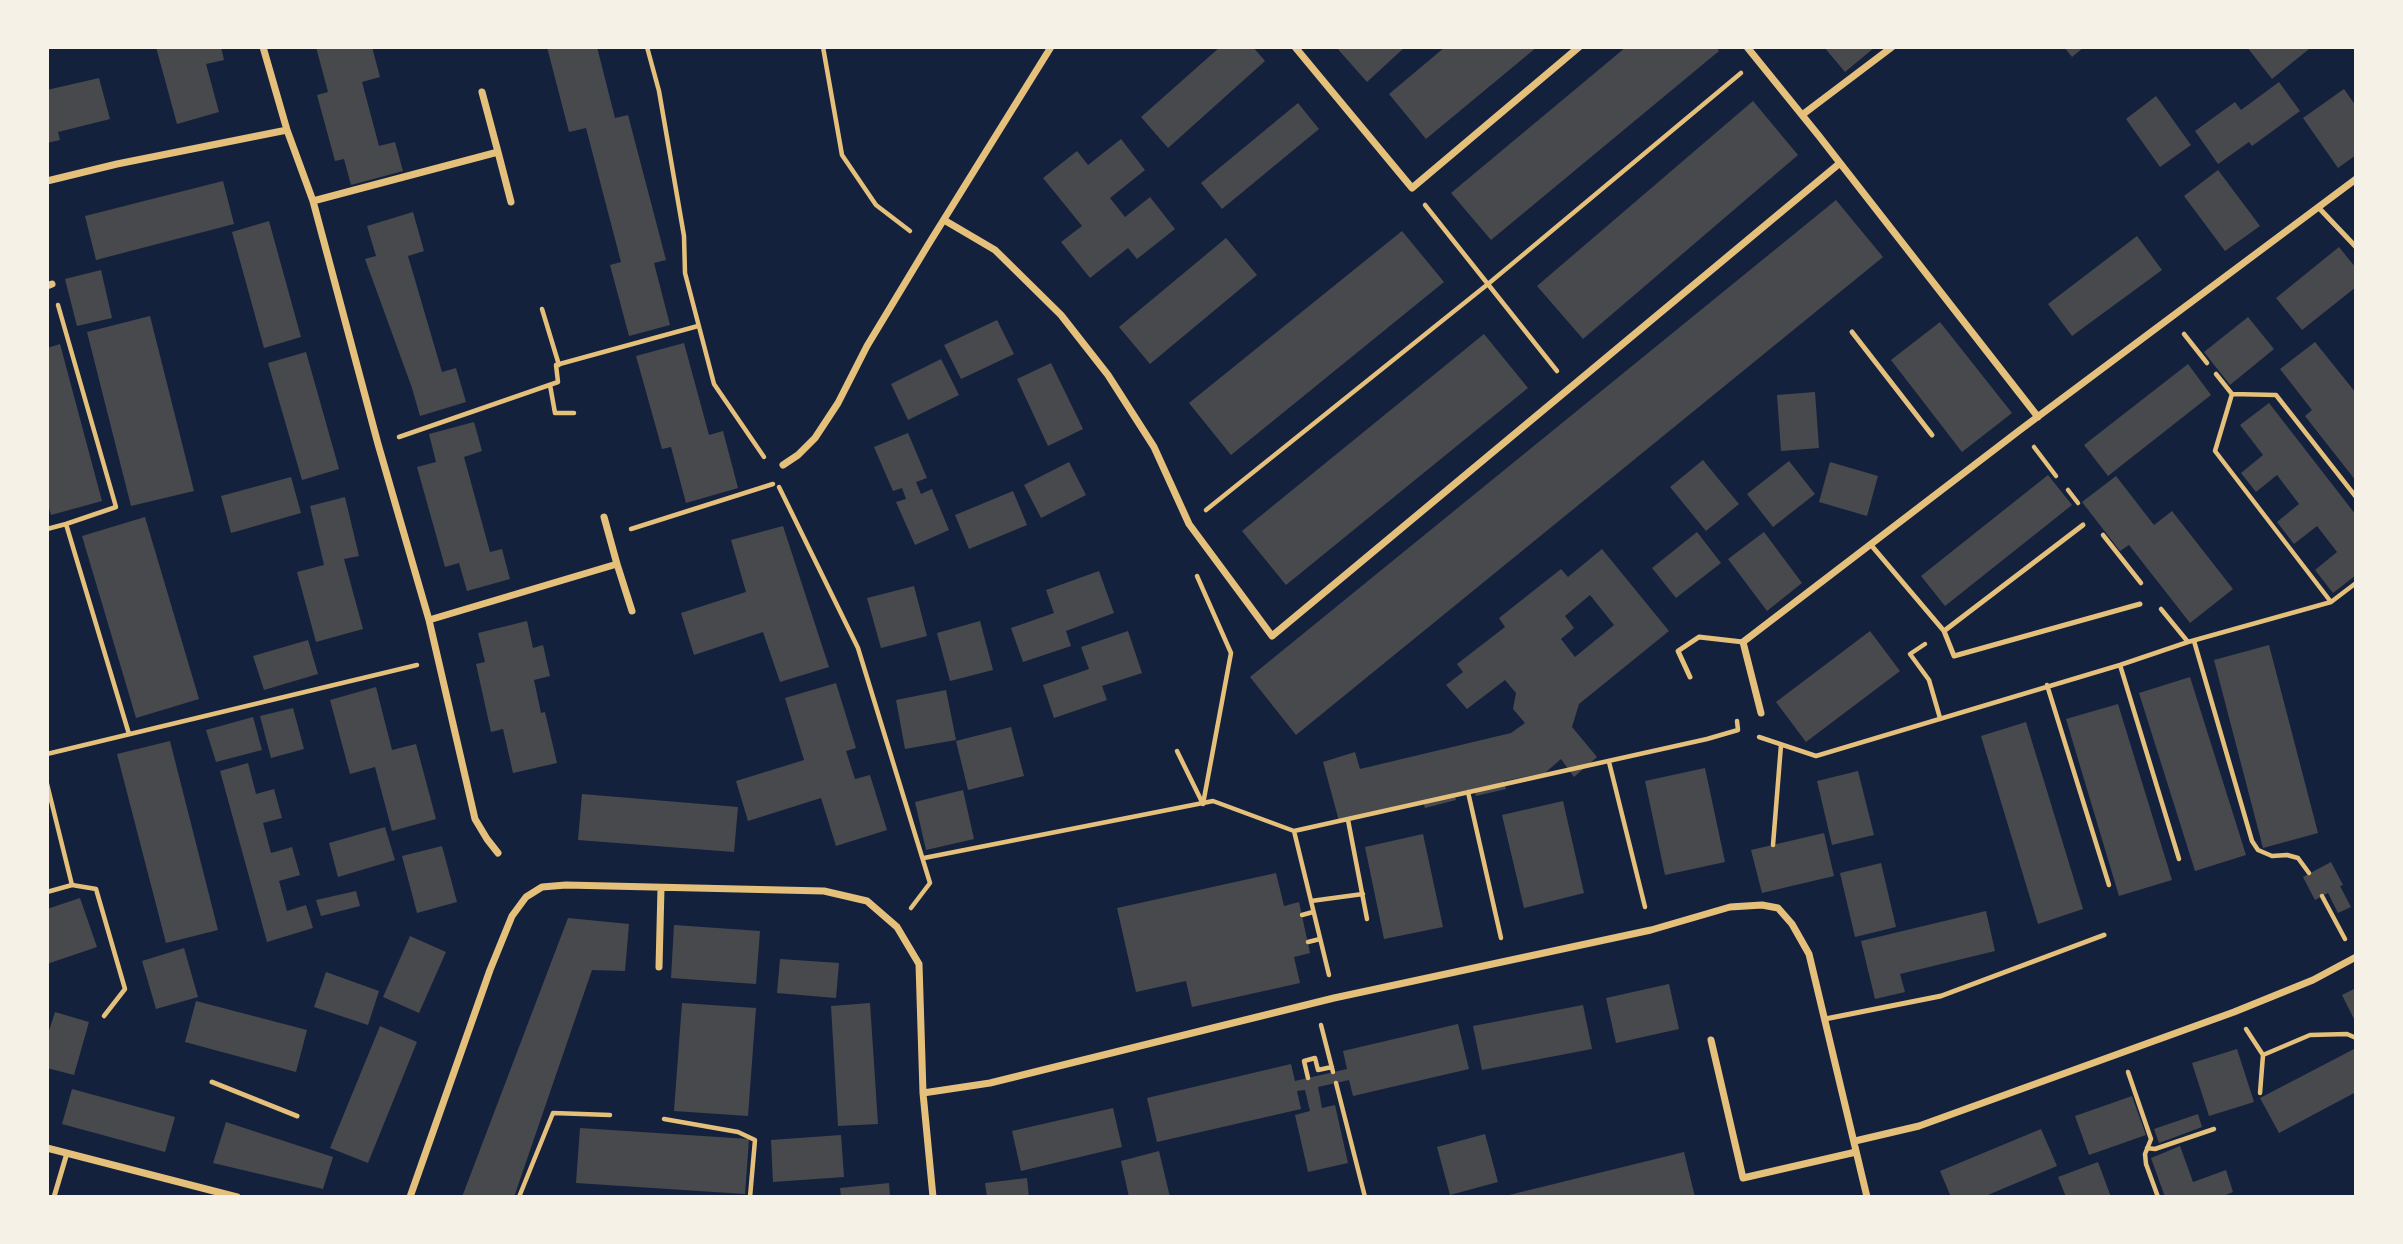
<!DOCTYPE html>
<html>
<head>
<meta charset="utf-8">
<style>
	body { margin:0 }
	#map { position:relative; width:2403px; height:1244px; overflow:hidden; background:#14213d; font-family:"PT Serif",serif }
	canvas { display:block }
	.frame { position:absolute; inset:0; border:49px solid #f6f1e7; pointer-events:none }
</style>
</head>
<body>
<div id="map">
<canvas width="2403" height="1244"></canvas>
<div class="frame"></div>
</div>
<script>
const ctx = document.querySelector('canvas').getContext('2d');
ctx.lineJoin = 'round';
function fill(path, color) { ctx.fillStyle = color; ctx.fill(path, 'evenodd'); }
const poly = rows => new Path2D(rows.map(r => 'M' + r).join(''));
function strokePath(path, color, width, dash) { ctx.strokeStyle = color; ctx.lineWidth = width; ctx.lineCap = dash ? 'butt' : 'round'; ctx.setLineDash(dash || []); ctx.stroke(path); }
const building = poly([
	[156,47,221,47,224,60,206,64,219,112,177,124],
	[316,47,372,47,380,77,362,82,379,146,395,142,403,171,351,185,344,159,335,161,317,95,328,92],
	[547,47,597,47,615,118,628,115,666,260,654,263,670,325,629,336,610,265,621,262,586,128,569,132],
	[1220,47,1253,47,1265,61,1168,148,1141,117],
	[1336,47,1405,47,1367,82],
	[1445,47,1537,47,1426,139,1389,94],
	[1626,47,1716,47,1719,51,1491,240,1451,193],
	[1824,47,1875,47,1845,72],
	[2064,47,2084,47,2072,57],
	[2247,47,2308,47,2309,49,2272,79],
	[99,78,110,119,58,132,60,140,47,143,47,90],
	[2279,82,2300,111,2252,146,2249,142,2218,164,2195,131,2235,102,2241,110],
	[2344,89,2356,106,2356,155,2338,168,2303,118],
	[2156,96,2191,145,2160,167,2126,119],
	[1753,101,1798,155,1583,339,1537,286],
	[1298,103,1319,129,1222,209,1201,183],
	[1121,139,1145,170,1110,198,1125,217,1150,197,1175,229,1137,259,1128,248,1090,278,1061,242,1082,226,1043,178,1077,151,1088,165],
	[2218,170,2260,226,2225,251,2184,196],
	[223,181,234,224,96,260,85,216],
	[1836,200,1883,257,1296,735,1250,677],
	[413,212,424,251,408,256,442,372,456,368,466,402,420,416,412,388,365,259,376,256,367,226],
	[269,221,301,337,264,348,232,232],
	[1402,231,1444,282,1231,455,1189,403],
	[2137,236,2162,270,2072,336,2048,304],
	[1226,238,1257,275,1150,364,1119,327],
	[2339,247,2356,268,2356,287,2302,330,2276,298],
	[101,270,112,318,77,326,65,279],
	[150,316,194,491,131,506,87,332],
	[2248,317,2274,349,2230,385,2204,352],
	[997,320,1014,354,961,379,944,345],
	[1940,322,2012,413,1962,452,1891,360],
	[1484,334,1528,388,1286,585,1242,531],
	[2315,342,2356,393,2356,481,2305,416,2312,410,2280,369],
	[684,343,709,435,723,431,738,488,686,503,671,447,662,449,636,356],
	[60,344,102,501,51,515,47,502,47,348],
	[306,352,339,469,302,480,268,363],
	[941,359,959,395,908,420,891,384],
	[1051,363,1083,429,1048,446,1017,379],
	[2188,364,2211,395,2108,476,2084,445],
	[1815,392,1819,448,1781,451,1777,395],
	[2269,403,2356,515,2356,575,2333,593,2315,570,2337,552,2317,526,2294,544,2277,522,2299,504,2277,475,2256,492,2241,473,2263,455,2240,425],
	[474,422,482,451,464,457,490,552,502,549,510,579,467,591,459,563,445,567,417,467,436,462,429,434],
	[908,433,927,478,916,482,921,494,932,489,949,530,915,545,896,502,906,499,902,488,893,491,874,447],
	[1703,460,1739,504,1706,531,1670,487],
	[1789,461,1815,494,1773,527,1747,494],
	[1069,462,1086,495,1041,518,1024,485],
	[1830,462,1878,476,1867,516,1819,502],
	[2048,475,2072,505,1945,606,1921,576],
	[2116,476,2154,525,2172,511,2233,589,2190,623,2129,545,2120,551,2082,502],
	[291,477,301,513,231,533,221,496],
	[1013,491,1027,525,969,549,955,515],
	[345,497,359,556,344,559,363,629,316,642,297,572,324,565,310,506],
	[145,517,199,699,136,718,82,536],
	[783,526,829,667,780,682,763,632,694,655,681,613,746,592,731,540],
	[1697,532,1721,563,1676,598,1652,568],
	[1764,532,1802,583,1767,611,1728,559],
	[1602,549,1669,631,1579,704,1572,727,1597,757,1574,777,1561,759,1545,773,1504,781,1506,789,1476,796,1474,789,1454,793,1456,800,1425,808,1423,801,1339,821,1323,762,1355,752,1360,769,1511,733,1525,723,1513,709,1516,693,1505,680,1467,709,1446,685,1463,672,1457,664,1505,627,1499,618,1561,569,1568,577],
	[1590,595,1614,625,1575,657,1561,639,1574,628,1565,616],
	[1099,571,1114,613,1066,631,1071,646,1023,662,1011,628,1054,613,1046,590],
	[914,586,927,636,881,648,867,598],
	[527,621,533,648,543,645,550,676,534,680,541,713,545,712,557,763,513,773,503,729,491,732,476,664,485,662,478,633],
	[980,621,993,670,950,681,937,633],
	[1128,631,1142,673,1102,686,1107,700,1054,718,1043,685,1089,669,1081,647],
	[1870,631,1900,671,1806,742,1776,702],
	[308,640,318,674,264,690,253,656],
	[2269,645,2318,833,2263,848,2214,660],
	[2190,677,2246,855,2195,871,2139,693],
	[836,683,856,748,846,751,855,779,870,775,887,830,836,846,821,798,748,821,736,781,804,760,785,698],
	[376,687,392,750,416,744,436,819,392,831,375,767,350,774,330,700],
	[946,690,956,740,905,749,896,700],
	[2118,704,2172,880,2119,896,2066,719],
	[293,708,304,749,271,758,260,716],
	[253,717,262,750,216,762,206,730],
	[2026,722,2083,909,2038,924,1981,736],
	[1011,727,1024,776,968,790,956,741],
	[170,741,218,930,166,943,117,754],
	[248,763,256,794,274,789,282,818,263,823,271,853,292,847,300,875,279,881,287,911,306,905,313,928,267,942,220,771],
	[1705,768,1725,862,1665,875,1645,781],
	[1858,771,1874,835,1832,845,1817,781],
	[963,790,974,839,926,850,915,802],
	[582,794,738,807,734,852,578,840],
	[1563,801,1584,893,1524,908,1502,815],
	[385,827,395,860,338,877,329,843],
	[1824,833,1834,876,1762,893,1751,850],
	[1423,834,1443,927,1384,939,1365,847],
	[442,846,457,902,417,913,402,856],
	[2331,862,2343,885,2340,886,2351,907,2338,913,2328,893,2315,900,2303,877],
	[1881,863,1896,927,1855,937,1840,873],
	[1276,873,1284,906,1299,902,1310,953,1294,957,1300,983,1192,1007,1186,981,1136,992,1117,908],
	[356,891,360,906,321,916,316,900],
	[80,898,97,947,47,964,47,909],
	[1986,911,1995,951,1900,974,1905,992,1875,999,1861,941],
	[568,918,629,924,625,971,592,970,514,1197,462,1197],
	[674,925,760,931,756,984,671,978],
	[410,936,446,952,419,1013,383,997],
	[184,948,198,997,156,1009,142,961],
	[780,959,839,963,836,998,777,993],
	[326,972,379,991,368,1025,314,1007],
	[1669,984,1679,1029,1616,1043,1606,998],
	[2356,988,2356,1023,2342,995],
	[196,1001,307,1030,296,1072,185,1042],
	[682,1003,756,1008,748,1116,674,1111],
	[870,1003,878,1124,838,1126,831,1006],
	[1583,1005,1592,1049,1482,1070,1473,1026],
	[55,1012,89,1022,74,1075,47,1068,47,1037],
	[1458,1024,1469,1069,1353,1096,1349,1080,1318,1087,1322,1108,1335,1105,1348,1163,1308,1172,1295,1115,1310,1111,1305,1090,1297,1091,1301,1109,1157,1142,1147,1098,1291,1064,1295,1081,1347,1069,1343,1051],
	[380,1026,417,1042,368,1163,330,1148],
	[2356,1048,2356,1092,2279,1133,2260,1098],
	[2237,1049,2254,1102,2209,1116,2192,1063],
	[72,1089,175,1117,165,1152,62,1124],
	[2132,1096,2146,1135,2089,1155,2075,1116],
	[1113,1108,1122,1147,1021,1171,1012,1131],
	[2198,1114,2202,1127,2159,1143,2154,1129],
	[226,1122,333,1157,323,1189,213,1163],
	[580,1128,749,1139,745,1194,576,1183],
	[2041,1129,2057,1166,1983,1197,1951,1197,1940,1171],
	[1485,1134,1498,1182,1450,1195,1437,1147],
	[841,1135,844,1177,773,1182,771,1140],
	[2180,1146,2193,1182,2226,1170,2233,1192,2221,1197,2165,1197,2151,1158],
	[1159,1151,1170,1197,1129,1197,1121,1161],
	[1684,1152,1695,1197,1506,1197,1505,1196],
	[2098,1162,2111,1197,2066,1197,2058,1177],
	[1027,1178,1029,1197,987,1197,985,1183],
	[889,1183,890,1197,841,1197,840,1188]
]);
const path = poly([
	[647,47,659,91,684,236,685,273,714,384,764,457],
	[823,47,842,155,876,205,910,231],
	[1425,205,1557,371],
	[58,305,116,507,66,524,129,734],
	[542,309,559,365],
	[2184,334,2207,363],
	[2216,374,2232,394,2276,395,2356,497],
	[550,385,555,413,574,413],
	[2232,394,2215,451,2331,602],
	[399,437,558,382,556,365,698,326],
	[2034,447,2056,476],
	[779,487,858,648,930,883,911,908],
	[2068,490,2078,503],
	[1206,510,1488,284,1741,73],
	[47,529,66,524],
	[631,529,773,484],
	[2103,535,2141,583],
	[2161,609,2188,642],
	[2194,641,2252,841,2258,850,2272,856,2287,855,2298,858,2309,873],
	[1925,644,1910,654,1929,680,1940,718],
	[2120,665,2179,859],
	[2047,685,2109,885],
	[1759,737,1816,756,2120,665,2188,642,2331,602,2356,583],
	[1177,751,1203,804,1231,653,1197,576],
	[47,754,417,665],
	[1609,762,1645,907],
	[47,784,72,885,47,892],
	[1468,792,1501,938],
	[1348,820,1367,919],
	[1294,831,1311,901],
	[1773,845,1781,745],
	[924,858,1213,801,1294,831,1707,739,1738,730,1737,721],
	[72,885,96,889,125,989,104,1016],
	[2322,896,2345,939],
	[1302,915,1313,912],
	[1308,942,1320,939],
	[1329,975,1311,901,1363,894],
	[1321,1025,1333,1072],
	[2246,1029,2263,1055],
	[2128,1072,2151,1139,2145,1154,2146,1164,2158,1197],
	[1308,1078,1304,1061,1315,1058,1318,1070,1332,1067],
	[1336,1083,1365,1197],
	[2260,1093,2263,1055,2310,1035,2347,1034,2356,1038],
	[664,1119,738,1132,755,1140,750,1197],
	[2147,1148,2155,1149,2214,1129],
	[519,1197,553,1113,610,1115]
]);
const service = poly([
	[2318,207,2356,247],
	[1852,332,1932,435],
	[1871,545,1944,631,2083,525],
	[1944,631,1954,656,2140,604],
	[1690,677,1678,651,1699,637,1743,642],
	[1825,1019,1941,996,2104,935],
	[212,1082,297,1116],
	[54,1197,67,1153]
]);
const minor = poly([
	[263,47,287,130,313,201,378,444,429,620,475,819,487,839,498,853],
	[1295,47,1412,188,1579,47],
	[1747,47,1819,136,2038,417],
	[482,92,498,152],
	[1802,115,1892,47],
	[47,181,117,164,287,130],
	[313,201,498,152,511,202],
	[944,220,995,250,1061,315,1108,375,1154,447,1189,524,1272,636,1840,163],
	[47,286,52,284],
	[783,465,798,455,815,438,838,403,867,346,928,245,1051,47],
	[604,517,617,564],
	[429,620,617,564,632,611],
	[1761,713,1743,642,2020,430,2356,179],
	[659,967,661,888],
	[1711,1040,1743,1178,1856,1152],
	[923,1093,990,1083,1334,998,1651,930,1730,907,1762,905,1778,908,1792,924,1809,954,1867,1197],
	[1855,1141,1919,1126,2234,1012,2313,980,2356,957],
	[47,1148,237,1197],
	[410,1197,490,970,512,916,526,897,542,887,566,885,824,891,867,901,897,927,919,964,923,1093,933,1197]
]);
fill(building, '#48494c');
strokePath(path, '#e5c07b', 4.5);
strokePath(service, '#e5c07b', 5);
strokePath(minor, '#e5c07b', 7);
</script>
</body>
</html>
